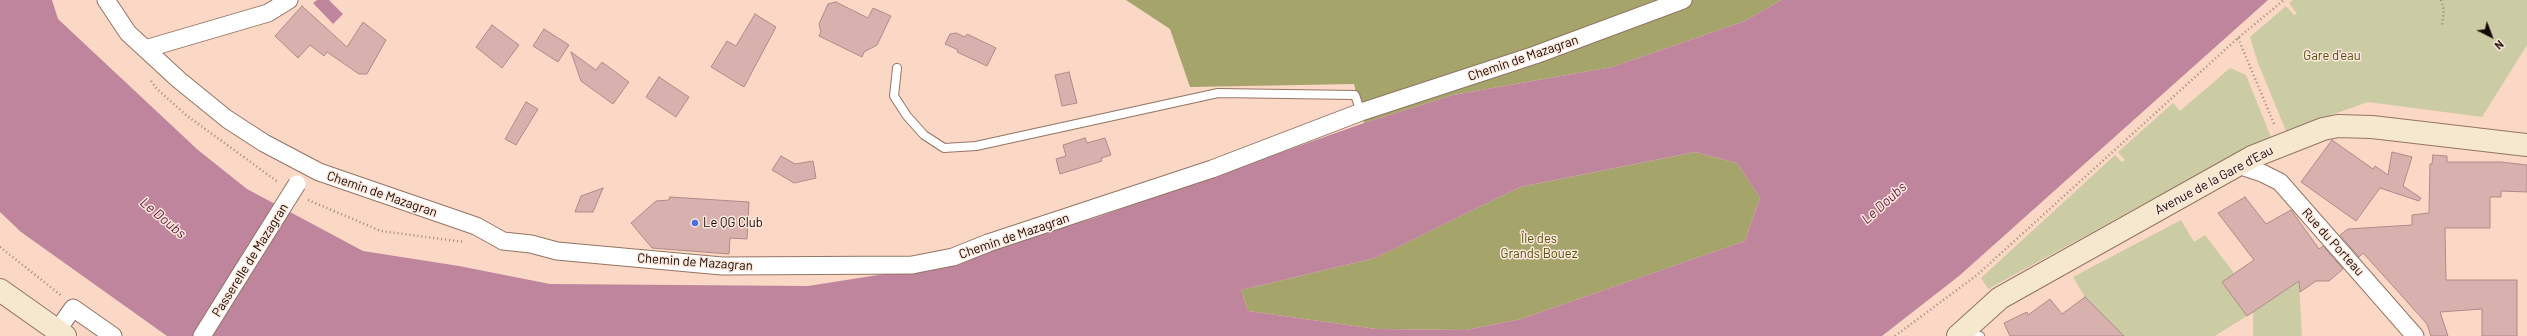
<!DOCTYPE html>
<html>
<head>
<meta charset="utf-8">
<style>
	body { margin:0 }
	#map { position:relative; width:2527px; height:336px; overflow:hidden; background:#fbd8c5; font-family:Barlow,sans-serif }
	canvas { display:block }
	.north { position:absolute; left:2471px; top:16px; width:40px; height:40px; -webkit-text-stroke:3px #fee8dd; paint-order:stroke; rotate:138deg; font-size:11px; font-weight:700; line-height:16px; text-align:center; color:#140904 }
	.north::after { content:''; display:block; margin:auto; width:14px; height:18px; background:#140904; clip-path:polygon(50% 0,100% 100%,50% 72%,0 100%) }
</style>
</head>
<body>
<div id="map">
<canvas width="2527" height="336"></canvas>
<div class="north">N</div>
</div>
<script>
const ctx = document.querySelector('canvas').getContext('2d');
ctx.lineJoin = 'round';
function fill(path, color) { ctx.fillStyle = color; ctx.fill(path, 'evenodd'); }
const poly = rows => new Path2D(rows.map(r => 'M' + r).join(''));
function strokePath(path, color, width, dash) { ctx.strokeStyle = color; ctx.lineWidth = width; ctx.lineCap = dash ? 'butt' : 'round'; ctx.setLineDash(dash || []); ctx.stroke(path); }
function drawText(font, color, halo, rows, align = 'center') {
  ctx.font = font + ' Barlow,sans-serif'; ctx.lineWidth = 3; ctx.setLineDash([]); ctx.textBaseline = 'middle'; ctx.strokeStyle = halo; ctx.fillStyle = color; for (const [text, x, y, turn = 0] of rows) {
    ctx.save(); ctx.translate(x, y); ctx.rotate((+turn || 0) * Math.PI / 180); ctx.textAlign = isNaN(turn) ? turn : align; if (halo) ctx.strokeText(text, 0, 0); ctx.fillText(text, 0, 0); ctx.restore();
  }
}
const green = poly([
	[2293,0,2527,0,2527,45,2482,117,2368,102,2286,131,2258,63,2250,37,2286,6,2294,15,2297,14,2289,3],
	[2230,68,2246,75,2271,137,2257,142,1988,289,1981,278,2115,155,2122,162,2125,160,2118,152,2173,103,2180,111],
	[2181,220,2194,242,2205,235,2234,273,2222,282,2247,316,2215,336,2124,336,2085,297,2073,277],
	[2299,281,2302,336,2253,336,2253,311]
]);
const forest = poly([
	[1126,0,1781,0,1745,21,1612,67,1453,95,1364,123,1354,84,1190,87,1170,29],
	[1695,152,1737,163,1760,198,1745,241,1521,319,1466,330,1376,329,1248,311,1241,290,1375,258,1520,187]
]);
const water = poly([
	[0,0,52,0,58,19,198,150,247,189,363,251,459,266,550,284,808,286,910,270,1095,218,1364,123,1453,95,1612,67,1745,21,1781,0,2268,0,1959,276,1882,336,167,336,21,232,0,212],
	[1695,152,1737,163,1760,198,1745,241,1521,319,1466,330,1376,329,1248,311,1241,290,1375,258,1520,187],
	[317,0,329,0,343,14,333,24,313,3]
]);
const building = poly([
	[836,2,868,18,873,8,891,16,877,45,864,52,862,57,819,36,821,32,819,24,828,4,836,2],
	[302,6,347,47,363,22,386,40,367,74,359,74,327,52,324,56,310,45,298,58,275,36,302,6],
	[755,14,776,27,744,87,711,67,727,41,736,46,755,14],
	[492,25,519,45,502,68,476,47,492,25],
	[544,29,569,45,558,62,533,46,544,29],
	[956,33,965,37,967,34,996,48,987,66,957,52,958,50,945,44,950,34,956,33],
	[571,52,596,70,602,62,629,82,613,104,581,81,571,52],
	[1069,72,1077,103,1062,106,1055,75,1069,72],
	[659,77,689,97,676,117,646,97,659,77],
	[526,102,538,109,516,145,505,139,526,102],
	[1085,138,1087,143,1105,138,1111,155,1101,158,1102,161,1060,174,1056,159,1066,156,1063,145,1085,138],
	[2332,140,2373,169,2375,166,2388,175,2392,152,2412,157,2403,186,2421,198,2419,201,2380,188,2356,221,2301,182,2332,140],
	[2433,155,2447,156,2447,162,2501,162,2527,165,2527,192,2501,191,2501,197,2490,197,2490,228,2445,228,2446,280,2517,280,2517,336,2482,336,2482,309,2440,312,2448,336,2431,336,2427,324,2384,276,2363,253,2359,257,2340,235,2348,229,2412,225,2412,215,2429,213,2430,164,2432,164,2433,155],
	[781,156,795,164,813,161,816,178,794,183,772,170,781,156],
	[603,188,593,212,575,212,581,196,603,188],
	[670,197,749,202,747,239,730,238,729,254,652,248,631,223,656,201,669,200,670,197],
	[2245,197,2266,224,2291,210,2319,249,2323,246,2343,269,2329,281,2316,281,2300,292,2299,281,2247,316,2222,282,2254,260,2218,213,2245,197],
	[2085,297,2124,336,2010,336,2004,323,2027,312,2028,315,2050,299,2062,314,2085,297]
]);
const path = poly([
	[2441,0,2444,9,2442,27],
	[2238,38,2275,126],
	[151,81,157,89,186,115,278,182],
	[308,200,381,231,464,242],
	[0,247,62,296],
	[1895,336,1977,275,2238,38,2284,0]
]);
const service = poly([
	[897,68,894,96,907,116,924,135,944,148,976,146,1218,93,1355,95,1361,112],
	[1966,331,1980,336]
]);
const minor = poly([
	[106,0,128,33,179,80,227,119,264,143,319,172,476,226,503,241,531,244,557,251,722,266,912,265,953,257,988,243,1212,169,1361,112,1535,55,1683,0],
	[145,49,268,13,289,0],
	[2238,165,2262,173,2280,182,2415,336],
	[57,331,73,308,113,336],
	[202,336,240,275]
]);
const secondary = poly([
	[0,290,65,336],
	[1958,336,2000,298,2252,157,2323,129,2338,126,2372,127,2527,145]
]);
const minorBridge = poly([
	[240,275,297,184]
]);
const markers = [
	[695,223,4,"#4a6fe2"]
];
const parkNames = [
	["Gare d'eau",2332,56],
	["Île des",1539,239],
	["Grands Bouez",1539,254]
];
const streetNames = [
	["Chemin de Mazagran",1523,58,-19],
	["Avenue de la Gare d'Eau",2214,180,-28],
	["Chemin de Mazagran",382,194,19],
	["Chemin de Mazagran",1014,236,-19],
	["Rue du Porteau",2333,242,48],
	["Passerelle de Mazagran",250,260,-58],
	["Chemin de Mazagran",695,262,4]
];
const poiNames = [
	["Le QG Club",703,223]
];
const waterNames = [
	["Le Doubs",1884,203,-42],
	["Le Doubs",163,218,40]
];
fill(green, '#cbcba4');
fill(forest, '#a5a46b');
fill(water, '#bf859d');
fill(building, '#d8b0ae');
strokePath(building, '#b08a88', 1);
strokePath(service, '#947463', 10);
strokePath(minor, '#947463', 19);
strokePath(secondary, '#947463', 24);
strokePath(path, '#a08679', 2.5, [1, 3]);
strokePath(service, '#fff', 8);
strokePath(minor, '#fff', 17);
strokePath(secondary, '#f6e7cf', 22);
strokePath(minorBridge, '#947463', 19, []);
strokePath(minorBridge, '#fff', 17);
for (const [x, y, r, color] of markers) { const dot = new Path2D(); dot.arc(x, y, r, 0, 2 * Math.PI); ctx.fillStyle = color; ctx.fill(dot); strokePath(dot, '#fee8dd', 1.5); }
drawText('13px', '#55520e', '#fee8dd', parkNames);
drawText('13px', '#140904', '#fee8dd', streetNames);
drawText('13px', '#140904', '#fee8dd', poiNames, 'left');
drawText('italic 14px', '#5d193c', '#fee8dd', waterNames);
</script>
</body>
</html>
